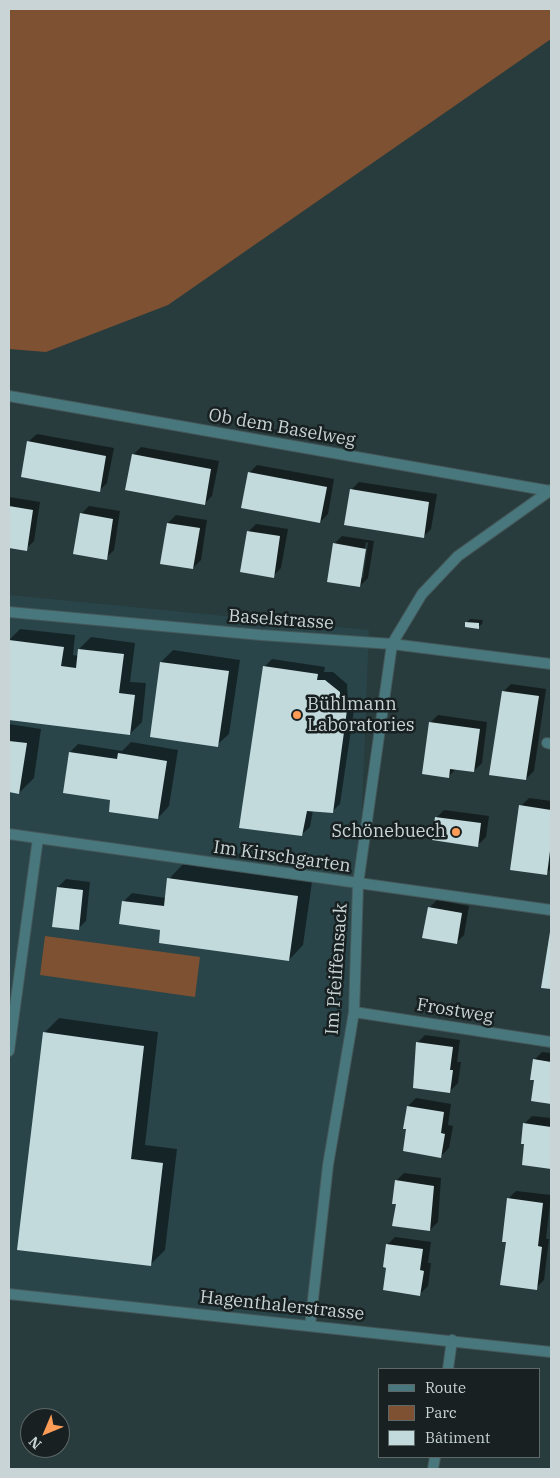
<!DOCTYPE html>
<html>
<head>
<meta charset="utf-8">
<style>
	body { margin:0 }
	#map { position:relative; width:560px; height:1478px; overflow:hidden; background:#283b3d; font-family:"IBM Plex Serif",serif }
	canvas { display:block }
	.frame { position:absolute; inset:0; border:10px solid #c8d4d5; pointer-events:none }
	.legend { position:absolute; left:378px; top:1368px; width:162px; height:90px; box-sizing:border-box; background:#182021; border:1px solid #5e6869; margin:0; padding:6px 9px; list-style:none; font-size:15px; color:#c8d4d5 }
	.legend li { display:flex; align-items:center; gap:10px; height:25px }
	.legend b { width:25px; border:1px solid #5e6869 }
	.north { position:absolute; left:20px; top:1408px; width:50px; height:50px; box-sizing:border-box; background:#182021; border:1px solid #5e6869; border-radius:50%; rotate:225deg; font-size:14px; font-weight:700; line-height:20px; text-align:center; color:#c8d4d5 }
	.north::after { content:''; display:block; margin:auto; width:18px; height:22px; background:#fd9c56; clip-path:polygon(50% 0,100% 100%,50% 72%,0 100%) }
</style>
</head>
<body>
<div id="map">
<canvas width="560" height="1478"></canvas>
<div class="frame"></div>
<ul class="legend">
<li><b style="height:6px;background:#48787d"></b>Route</li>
<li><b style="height:14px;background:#7e5132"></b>Parc</li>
<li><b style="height:14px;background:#c3dadc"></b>Bâtiment</li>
</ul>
<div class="north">N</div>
</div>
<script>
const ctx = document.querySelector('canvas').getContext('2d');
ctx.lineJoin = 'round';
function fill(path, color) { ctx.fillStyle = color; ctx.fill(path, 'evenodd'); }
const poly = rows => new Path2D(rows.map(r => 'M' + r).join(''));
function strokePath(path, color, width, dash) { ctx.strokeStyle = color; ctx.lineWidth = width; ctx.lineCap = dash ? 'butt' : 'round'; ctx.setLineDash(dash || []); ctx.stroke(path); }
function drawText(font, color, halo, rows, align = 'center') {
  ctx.font = font + ' "IBM Plex Serif",serif'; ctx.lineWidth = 5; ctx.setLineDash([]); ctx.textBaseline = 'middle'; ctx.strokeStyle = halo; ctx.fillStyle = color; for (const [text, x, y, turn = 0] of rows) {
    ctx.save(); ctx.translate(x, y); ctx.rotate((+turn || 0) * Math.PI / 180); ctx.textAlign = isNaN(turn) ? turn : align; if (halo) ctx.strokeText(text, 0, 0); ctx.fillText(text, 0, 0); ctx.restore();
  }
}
const built = poly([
	[9,595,369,630,354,1012,310,1326,9,1294]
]);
const green = poly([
	[9,9,551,9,551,39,168,305,46,352,9,349],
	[45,936,200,957,195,997,40,975]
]);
const shadow = poly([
	[37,434,114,448,107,483,99,491,28,442],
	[141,447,219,461,212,496,204,504,133,455],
	[257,465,334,479,328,514,320,522,249,473],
	[359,482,437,494,431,529,423,537,351,490],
	[9,497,40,502,34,541,26,549,9,547],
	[89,506,120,511,114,550,106,558,81,514],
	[176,515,207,520,201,560,193,568,168,523],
	[256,524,288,529,281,568,273,576,248,532],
	[342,536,374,541,368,578,360,586,334,544],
	[366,542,368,543,363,578,360,578],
	[470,619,483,620,482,624,478,627,466,623],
	[20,629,75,635,73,655,79,656,79,649,91,637,135,643,130,682,146,683,142,722,130,734,9,718,9,640],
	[173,650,240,660,229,734,217,745,151,736,161,662],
	[272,659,325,667,324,672,333,672,347,684,348,702,355,703,340,804,332,812,313,810,310,827,301,835,264,667],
	[511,684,546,689,534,771,526,779,503,692],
	[438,715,487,722,482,763,474,771,457,768,449,776,430,723],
	[9,724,41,729,34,778,19,793,9,791],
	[131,742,178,750,169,806,158,818,112,796,70,752,78,744,122,751],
	[529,798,551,801,551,869,546,873,521,806],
	[444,810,489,816,486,837,478,845,436,818],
	[183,864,312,882,303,945,289,960,162,928,124,901,132,893,166,898,169,879],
	[66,879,90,882,86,921,78,929,58,887],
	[437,900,469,906,464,935,456,943,429,908],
	[551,933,551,988,543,987],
	[59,1018,158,1032,145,1145,177,1149,165,1250,150,1265,44,1033],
	[425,1035,460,1040,457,1062,461,1062,458,1083,450,1091,417,1043],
	[542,1052,551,1053,551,1103,533,1100,535,1079,534,1060],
	[416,1098,451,1104,448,1125,453,1126,449,1148,441,1156,408,1106],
	[532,1116,551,1118,551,1167,523,1164,526,1143,524,1124],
	[404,1173,441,1178,438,1222,430,1230,397,1203,396,1181],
	[516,1191,551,1195,546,1239,549,1239,544,1280,536,1288,507,1241,508,1199],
	[395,1237,431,1242,428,1263,431,1263,428,1286,420,1294,388,1267,387,1245]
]);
const building = poly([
	[27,441,106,456,100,492,21,477],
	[132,454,211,469,205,505,125,490],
	[248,472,327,487,320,523,241,508],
	[350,489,429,502,424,538,344,525],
	[9,506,33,510,27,551,9,548],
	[80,513,113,519,107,560,73,554],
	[167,523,200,528,193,569,160,564],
	[247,531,280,536,274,578,240,572],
	[333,543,366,549,360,587,327,582],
	[465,622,479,623,479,629,465,627],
	[9,640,64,647,61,666,76,668,78,649,124,654,119,693,135,695,130,735,9,720],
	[160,662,229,671,218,747,150,737],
	[263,666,318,674,317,680,325,680,340,692,340,710,347,710,333,813,307,811,302,836,239,828],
	[502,691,539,696,526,780,489,775],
	[429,722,480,729,474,772,450,769,449,778,422,774],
	[9,741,27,743,19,794,9,792],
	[69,752,117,759,118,753,167,761,158,819,109,812,110,800,63,793],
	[519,805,551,810,551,843,547,875,510,870],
	[435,817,481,823,478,847,432,840],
	[167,878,298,896,289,961,159,943,160,930,119,924,122,901,164,906],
	[57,887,83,890,79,930,52,927],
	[428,907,462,913,457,944,422,938],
	[550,932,551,932,551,989,541,988],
	[43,1032,144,1046,131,1159,163,1163,151,1266,17,1250],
	[416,1042,453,1047,450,1070,453,1070,450,1093,413,1088],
	[533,1059,551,1062,551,1104,531,1101,534,1080,530,1080],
	[407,1106,444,1112,441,1133,445,1134,441,1158,403,1151,406,1129,403,1129],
	[523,1123,551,1127,551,1169,522,1165,524,1144,521,1144],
	[395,1180,434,1186,430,1231,392,1226,396,1204,392,1204],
	[507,1198,543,1203,538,1246,542,1247,537,1290,500,1285,506,1242,502,1242],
	[386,1244,423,1249,420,1270,424,1271,420,1296,383,1290,386,1268,383,1267]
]);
const service = poly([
	[547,743,551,744],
	[448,1369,452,1340],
	[433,1469,435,1457]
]);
const minor = poly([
	[9,396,550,491],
	[9,834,551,910],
	[354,1012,551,1042],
	[9,1051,38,838],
	[9,1294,551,1352],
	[310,1326,328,1165,354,1012,358,884,392,644,422,594,458,556,551,490]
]);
const tertiary = poly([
	[9,612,261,635,392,644,551,664]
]);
const markers = [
	[297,715,5,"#fd9c56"],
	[456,832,5,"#fd9c56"]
];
const streetNames = [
	["Ob dem Baselweg",282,428,10],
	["Baselstrasse",281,620,4],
	["Im Kirschgarten",282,857,8],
	["Im Pfeiffensack",337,969,-86],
	["Frostweg",455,1011,9],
	["Hagenthalerstrasse",282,1306,6]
];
const poiNames = [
	["Bühlmann",307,705],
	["Laboratories",307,726],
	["Schönebuech",446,832,"right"]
];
fill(built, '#294549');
fill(green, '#7e5132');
fill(shadow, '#0007');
fill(building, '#c3dadc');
strokePath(service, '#455758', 12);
strokePath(minor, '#455758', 12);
strokePath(tertiary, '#455758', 12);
strokePath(service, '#48787d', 10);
strokePath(minor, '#48787d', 10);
strokePath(tertiary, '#48787d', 10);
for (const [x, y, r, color] of markers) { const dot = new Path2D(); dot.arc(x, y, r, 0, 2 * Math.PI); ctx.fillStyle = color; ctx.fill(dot); strokePath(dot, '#182021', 2); }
drawText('18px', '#c8d4d5', '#182021', streetNames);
drawText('18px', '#c8d4d5', '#182021', poiNames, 'left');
</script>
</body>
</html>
